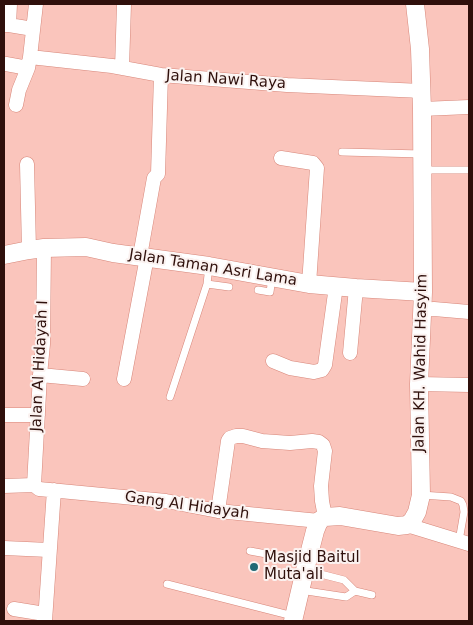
<!DOCTYPE html>
<html>
<head>
<meta charset="utf-8">
<style>
	body { margin:0 }
	#map { position:relative; width:473px; height:625px; overflow:hidden; background:#fac5bc; font-family:"DejaVu Sans",sans-serif }
	canvas { display:block }
	.frame { position:absolute; inset:0; border:5px solid #2f100c; pointer-events:none }
</style>
</head>
<body>
<div id="map">
<canvas width="473" height="625"></canvas>
<div class="frame"></div>
</div>
<script>
const ctx = document.querySelector('canvas').getContext('2d');
ctx.lineJoin = 'round';
const poly = rows => new Path2D(rows.map(r => 'M' + r).join(''));
function strokePath(path, color, width, dash) { ctx.strokeStyle = color; ctx.lineWidth = width; ctx.lineCap = dash ? 'butt' : 'round'; ctx.setLineDash(dash || []); ctx.stroke(path); }
function drawText(font, color, halo, rows, align = 'center') {
  ctx.font = font + ' "DejaVu Sans",sans-serif'; ctx.lineWidth = 4; ctx.setLineDash([]); ctx.textBaseline = 'middle'; ctx.strokeStyle = halo; ctx.fillStyle = color; for (const [text, x, y, turn = 0] of rows) {
    ctx.save(); ctx.translate(x, y); ctx.rotate((+turn || 0) * Math.PI / 180); ctx.textAlign = isNaN(turn) ? turn : align; if (halo) ctx.strokeText(text, 0, 0); ctx.fillText(text, 0, 0); ctx.restore();
  }
}
const service = poly([
	[342,152,422,154],
	[422,170,469,170],
	[207,284,229,287],
	[258,290,270,292,272,278],
	[170,397,207,284,209,266],
	[421,495,451,497,461,501,463,505,464,512,459,541],
	[250,551,288,558,307,561],
	[305,570,344,580,355,591,372,595],
	[167,584,293,616],
	[300,590,346,597,355,591]
]);
const minor = poly([
	[4,25,9,25,33,29],
	[9,25,10,4],
	[30,57,112,66,161,75,287,85,422,91],
	[6,64,28,68],
	[122,68,124,4],
	[16,105,19,90,28,68,30,57,36,4],
	[422,109,469,107],
	[281,158,313,163,317,168,309,284],
	[27,164,29,250],
	[140,256,154,178,158,174,161,75],
	[422,310,434,309,469,312],
	[350,353,356,288],
	[273,361,290,368,314,372,322,370,325,365,336,286],
	[40,375,83,379],
	[124,379,147,257],
	[419,384,469,385],
	[4,415,38,415],
	[34,485,40,375,43,344,44,248],
	[4,486,34,485,39,489,166,501,218,511,319,521],
	[218,511,228,441,230,438,236,436,243,436,262,441,290,443,312,441,319,442,323,445,325,451,321,486,322,501,325,517],
	[407,525,469,544],
	[4,548,49,550],
	[14,609,45,614],
	[45,621,54,490]
]);
const tertiary = poly([
	[4,255,29,250,44,248,86,247,113,253,209,266,309,284,356,288,423,292],
	[293,621,305,570,315,531,319,521,325,517,340,516,398,526,407,525,412,521,417,512,421,495,419,384,423,292,422,109,420,49,415,4]
]);
const markers = [
	[254,567,5,"#206975"]
];
const streetNames = [
	["Jalan Nawi Raya",226,80,4],
	["Jalan Taman Asri Lama",213,268,9],
	["Jalan KH. Wahid Hasyim",421,363,-89],
	["Jalan Al Hidayah I",40,366,-87],
	["Gang Al Hidayah",187,506,8]
];
const poiNames = [
	["Masjid Baitul",264,558],
	["Muta'ali",264,575]
];
strokePath(service, '#d78679', 8);
strokePath(minor, '#d78679', 15);
strokePath(tertiary, '#d78679', 19);
strokePath(service, '#fff', 7);
strokePath(minor, '#fff', 14);
strokePath(tertiary, '#fff', 18);
for (const [x, y, r, color] of markers) { const dot = new Path2D(); dot.arc(x, y, r, 0, 2 * Math.PI); ctx.fillStyle = color; ctx.fill(dot); strokePath(dot, '#fbf2f0', 2); }
drawText('15px', '#2f100c', '#fbf2f0', streetNames);
drawText('15px', '#2f100c', '#fbf2f0', poiNames, 'left');
</script>
</body>
</html>
